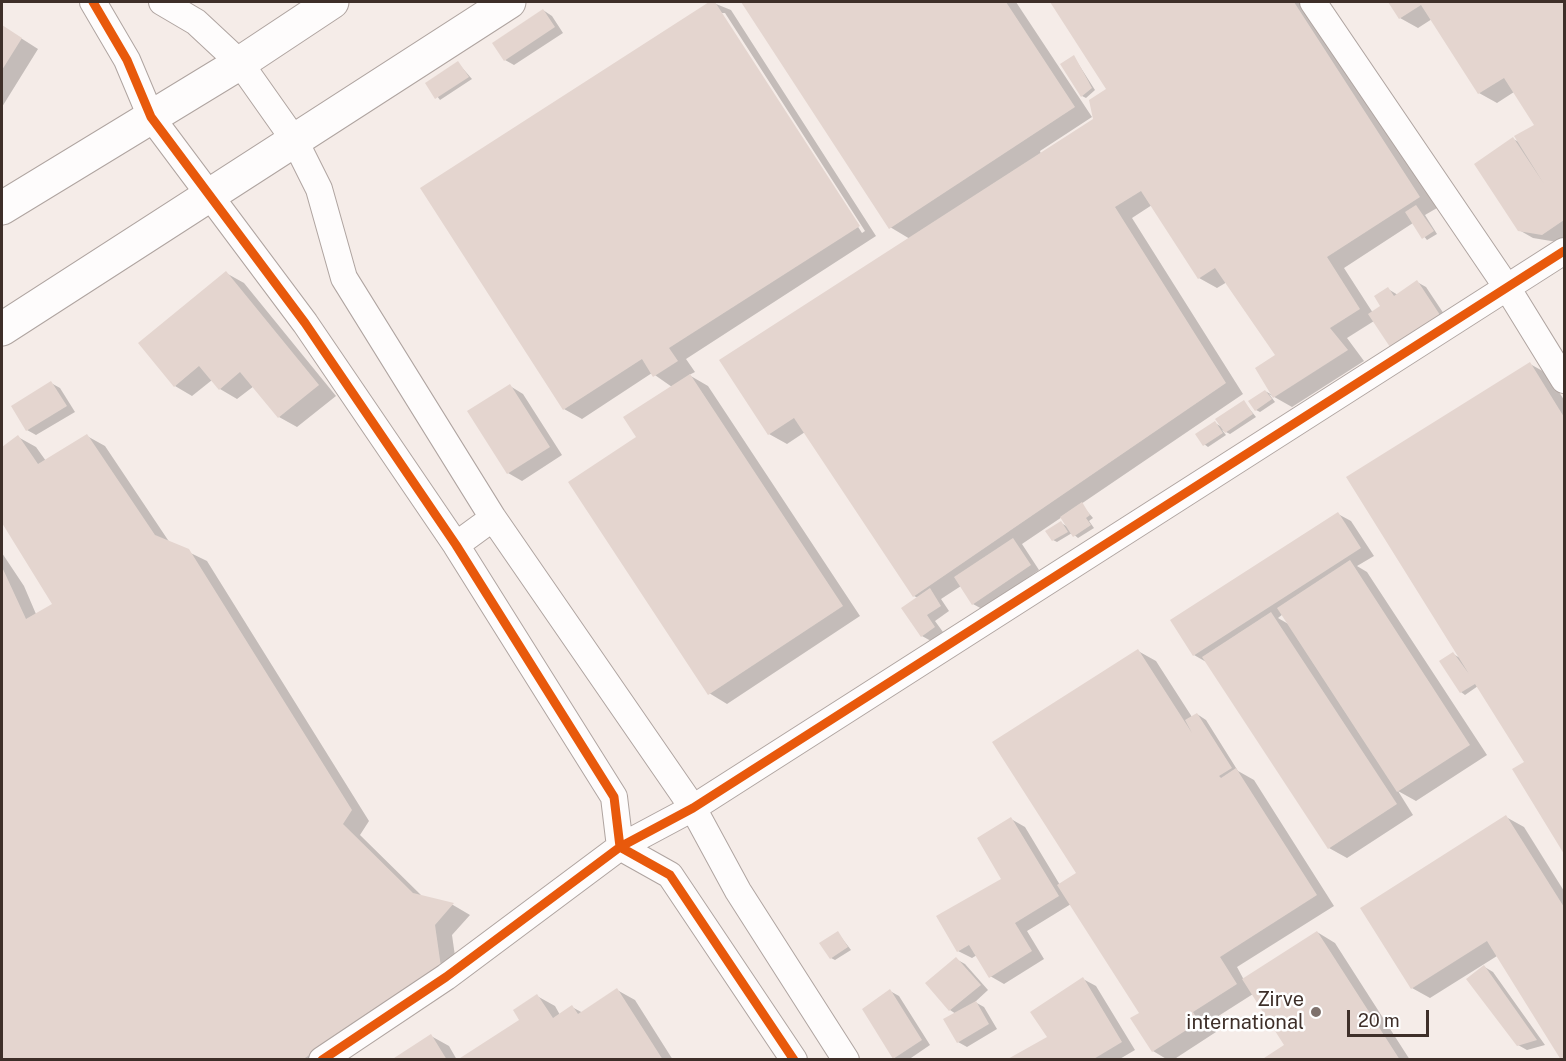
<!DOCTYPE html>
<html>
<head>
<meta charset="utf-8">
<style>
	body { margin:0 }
	#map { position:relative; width:1566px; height:1061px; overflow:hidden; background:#f5ece8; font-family:"Public Sans",sans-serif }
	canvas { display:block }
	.frame { position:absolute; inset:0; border:3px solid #3e2f29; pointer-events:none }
	.scale { position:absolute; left:1347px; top:1010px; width:82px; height:27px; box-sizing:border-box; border:3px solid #3e2f29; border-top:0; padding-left:8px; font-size:18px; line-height:21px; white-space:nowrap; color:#3e2f29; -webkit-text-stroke:4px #fff; paint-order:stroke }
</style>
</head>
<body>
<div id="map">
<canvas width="1566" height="1061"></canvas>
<div class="frame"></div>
<div class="scale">20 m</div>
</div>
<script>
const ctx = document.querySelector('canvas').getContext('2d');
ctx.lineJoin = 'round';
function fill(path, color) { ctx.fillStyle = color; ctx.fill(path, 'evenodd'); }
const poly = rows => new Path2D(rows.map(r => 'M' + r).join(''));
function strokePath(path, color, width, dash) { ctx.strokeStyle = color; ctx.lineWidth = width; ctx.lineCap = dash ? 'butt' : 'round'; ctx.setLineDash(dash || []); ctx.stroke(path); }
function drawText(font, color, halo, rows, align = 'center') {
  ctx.font = font + ' "Public Sans",sans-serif'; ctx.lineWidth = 5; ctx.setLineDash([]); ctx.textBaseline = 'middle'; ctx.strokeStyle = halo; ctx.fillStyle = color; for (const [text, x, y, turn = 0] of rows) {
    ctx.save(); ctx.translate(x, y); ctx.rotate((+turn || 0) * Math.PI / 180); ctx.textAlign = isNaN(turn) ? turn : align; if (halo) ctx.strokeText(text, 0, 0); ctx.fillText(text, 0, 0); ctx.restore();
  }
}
const shadow = poly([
	[711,2,731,10,876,236,686,359,695,372,689,375,708,386,860,616,727,704,709,693,638,437,672,387,652,373,582,419,564,409,422,188],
	[721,13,725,13,865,231,862,233],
	[742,2,1016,2,1092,117,1040,151,1041,154,1093,120,1108,89,1052,2,1304,2,1437,208,1425,215,1437,234,1427,240,1413,223,1344,268,1373,313,1383,306,1388,289,1398,295,1417,282,1426,287,1450,323,1374,321,1347,338,1364,361,1292,407,1269,394,1275,402,1260,412,1256,410,1265,391,1274,396,1277,356,1227,282,1217,288,1199,278,1152,205,1132,218,1243,394,1081,504,1093,518,1089,521,1094,528,1078,538,1072,533,1057,542,1053,540,1061,523,1068,527,1062,517,1022,544,1039,570,982,609,973,604,961,586,941,599,949,611,935,621,943,632,931,641,922,636,918,598,914,596,805,432,787,444,769,434,910,239,890,227],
	[1390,2,1564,2,1564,236,1557,242,1533,238,1519,230,1513,139,1521,143,1536,125,1514,92,1497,103,1479,93,1432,19,1418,28,1400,18],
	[543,10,552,16,563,33,514,65,505,60],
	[2,26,38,49,2,107],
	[1074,57,1095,90,1086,98,1082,96],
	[458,63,472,79,440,100,427,83],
	[226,273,244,283,336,396,297,427,279,417,254,386,237,399,220,389,212,380,192,396,175,386],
	[1530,364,1548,374,1564,400,1564,851,1514,770,1526,763,1478,686,1465,695,1461,692,1441,662,1453,654,1460,658],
	[51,383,60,388,75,412,36,435,27,430],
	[510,386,523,394,562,455,522,481,508,473,469,412],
	[1244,402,1256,417,1230,434,1222,430,1226,435,1208,447,1204,444,1215,423,1222,427],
	[87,436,105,446,170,543,207,561,369,821,360,835,423,897,453,905,470,915,452,935,458,977,335,1060,2,1060,2,553,24,586,36,614,54,605,2,521,2,449,18,437,36,447,46,461],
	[1338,514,1351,521,1374,556,1357,566,1367,572,1487,755,1416,801,1398,791,1413,815,1347,858,1329,848,1208,663,1194,655],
	[1283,614,1290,625,1278,618],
	[1138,651,1156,661,1192,717,1197,714,1206,720,1238,771,1254,780,1334,906,1237,967,1244,980,1317,932,1335,943,1410,1060,1264,1060,1286,1045,1253,994,1209,1022,1216,1032,1173,1060,1168,1060,1153,1051,1141,1013,1071,904,1027,931,1044,959,1004,984,990,976,977,955,972,958,958,951,1003,879,1011,819,1025,827,1060,885,1078,873],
	[1506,817,1524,827,1564,891,1564,1060,1497,956,1430,998,1412,988],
	[838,933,851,950,835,960,831,958],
	[956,959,965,964,988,990,975,1002,984,1007,997,1029,967,1047,958,1042,956,1014,950,1010],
	[1483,966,1493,972,1545,1045,1527,1050,1518,1045],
	[1083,979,1096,986,1135,1050,1118,1060,1009,1060,1049,1037],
	[617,990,635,1000,673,1060,460,1060,521,1020,537,996,555,1006,560,1015,572,1007,583,1013],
	[890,991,899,996,930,1045,908,1060,895,1058],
	[431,1036,449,1046,457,1060,394,1060]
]);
const building = poly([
	[709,2,715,2,860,226,669,348,678,361,653,377,642,359,563,410,420,188],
	[741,2,1006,2,1075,107,889,229],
	[1050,2,1294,2,1420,197,1327,257,1360,309,1330,328,1348,350,1273,398,1255,368,1275,355,1215,268,1198,279,1141,191,1115,207,1226,383,913,597,794,418,768,435,719,360,1093,119,1089,100,1106,89],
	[1388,2,1564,2,1564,220,1542,235,1518,231,1474,164,1513,137,1544,184,1514,136,1534,125,1504,78,1478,94,1421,5,1399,19],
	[543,9,555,27,504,61,492,43],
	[2,25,22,38,2,70],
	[1074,55,1092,88,1081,97,1060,64],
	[458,61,469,77,435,99,425,83],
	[1416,205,1434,231,1422,239,1405,212],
	[226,271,319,385,278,418,240,372,219,390,199,366,174,387,138,343],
	[1417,280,1442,318,1392,350,1368,314,1380,306,1374,296,1388,287,1394,296],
	[1530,362,1564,417,1564,854,1512,769,1524,762,1475,684,1460,693,1439,661,1453,652,1469,674,1346,477],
	[690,374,843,606,708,695,568,482,636,437,623,417],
	[51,381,67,406,26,431,11,406],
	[510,384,550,447,507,474,467,411],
	[1265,390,1272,399,1255,411,1248,401],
	[1244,400,1253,414,1225,433,1215,419],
	[1215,421,1223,433,1203,446,1195,434],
	[87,434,155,535,189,549,352,810,343,824,413,893,454,903,435,925,441,967,302,1060,2,1060,2,567,26,619,52,604,2,523,2,447,18,435,38,464],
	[1082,502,1090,515,1086,518,1091,525,1073,537,1060,517],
	[1338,512,1361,548,1193,656,1170,620],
	[1061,521,1068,532,1052,541,1045,531],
	[1013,538,1031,565,972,605,954,577],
	[1350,560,1470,745,1397,792,1277,608],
	[930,588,941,606,927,615,935,627,921,637,901,608],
	[1271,612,1397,804,1328,849,1202,657],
	[1138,649,1192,733,1185,720,1197,713,1232,768,1219,776,1221,778,1236,768,1317,895,1220,957,1237,984,1193,1012,1199,1022,1152,1052,1130,1018,1139,1013,1057,885,1076,873,992,742],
	[1506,815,1564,907,1564,1060,1561,1060,1487,941,1411,989,1360,908],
	[1011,817,1059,896,1015,923,1032,951,989,978,969,945,957,952,936,916,1001,879,977,838],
	[838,931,848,947,830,959,819,943],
	[1317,931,1400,1060,1261,1060,1284,1045,1242,979],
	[956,957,981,985,949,1011,925,983],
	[1484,965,1537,1040,1517,1046,1466,979],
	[1083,977,1122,1042,1092,1060,1006,1060,1047,1037,1030,1012],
	[617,988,663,1060,457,1060,519,1020,513,1010,537,994,553,1018,572,1005,578,1014],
	[890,989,922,1040,893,1059,862,1009],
	[976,1001,989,1024,957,1043,943,1019],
	[431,1034,447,1060,391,1060]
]);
const street = poly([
	[93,2,127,60,151,117,305,323,456,545,614,797,620,847,670,875,794,1060],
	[162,2,196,22,240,63,295,141,319,189,344,278,493,518,693,808,738,891,846,1060],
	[1313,2,1508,289,1564,380],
	[456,545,493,518],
	[322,1060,446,977,620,847,693,808,1564,251]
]);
const secondary = poly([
	[2,208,240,63,332,2],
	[2,329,509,2]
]);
const cycleway = poly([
	[93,2,127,60,151,117,305,323,456,545,614,797,620,847,670,875,794,1060],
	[322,1060,446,977,620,847,693,808,1564,251]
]);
const markers = [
	[1316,1012,6,"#7e716c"]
];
const poiNames = [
	["Zirve",1304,1000],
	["international",1304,1023]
];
fill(shadow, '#0003');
fill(building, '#e4d5cf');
strokePath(street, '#afa4a0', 28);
strokePath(secondary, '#afa4a0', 35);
strokePath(street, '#fefcfc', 26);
strokePath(secondary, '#fefcfc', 33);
strokePath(cycleway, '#e8590c', 9);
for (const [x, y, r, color] of markers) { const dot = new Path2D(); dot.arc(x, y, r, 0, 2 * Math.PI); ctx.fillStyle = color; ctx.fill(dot); strokePath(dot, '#fff', 2); }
drawText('20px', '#3e2f29', '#fff', poiNames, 'right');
</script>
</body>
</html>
